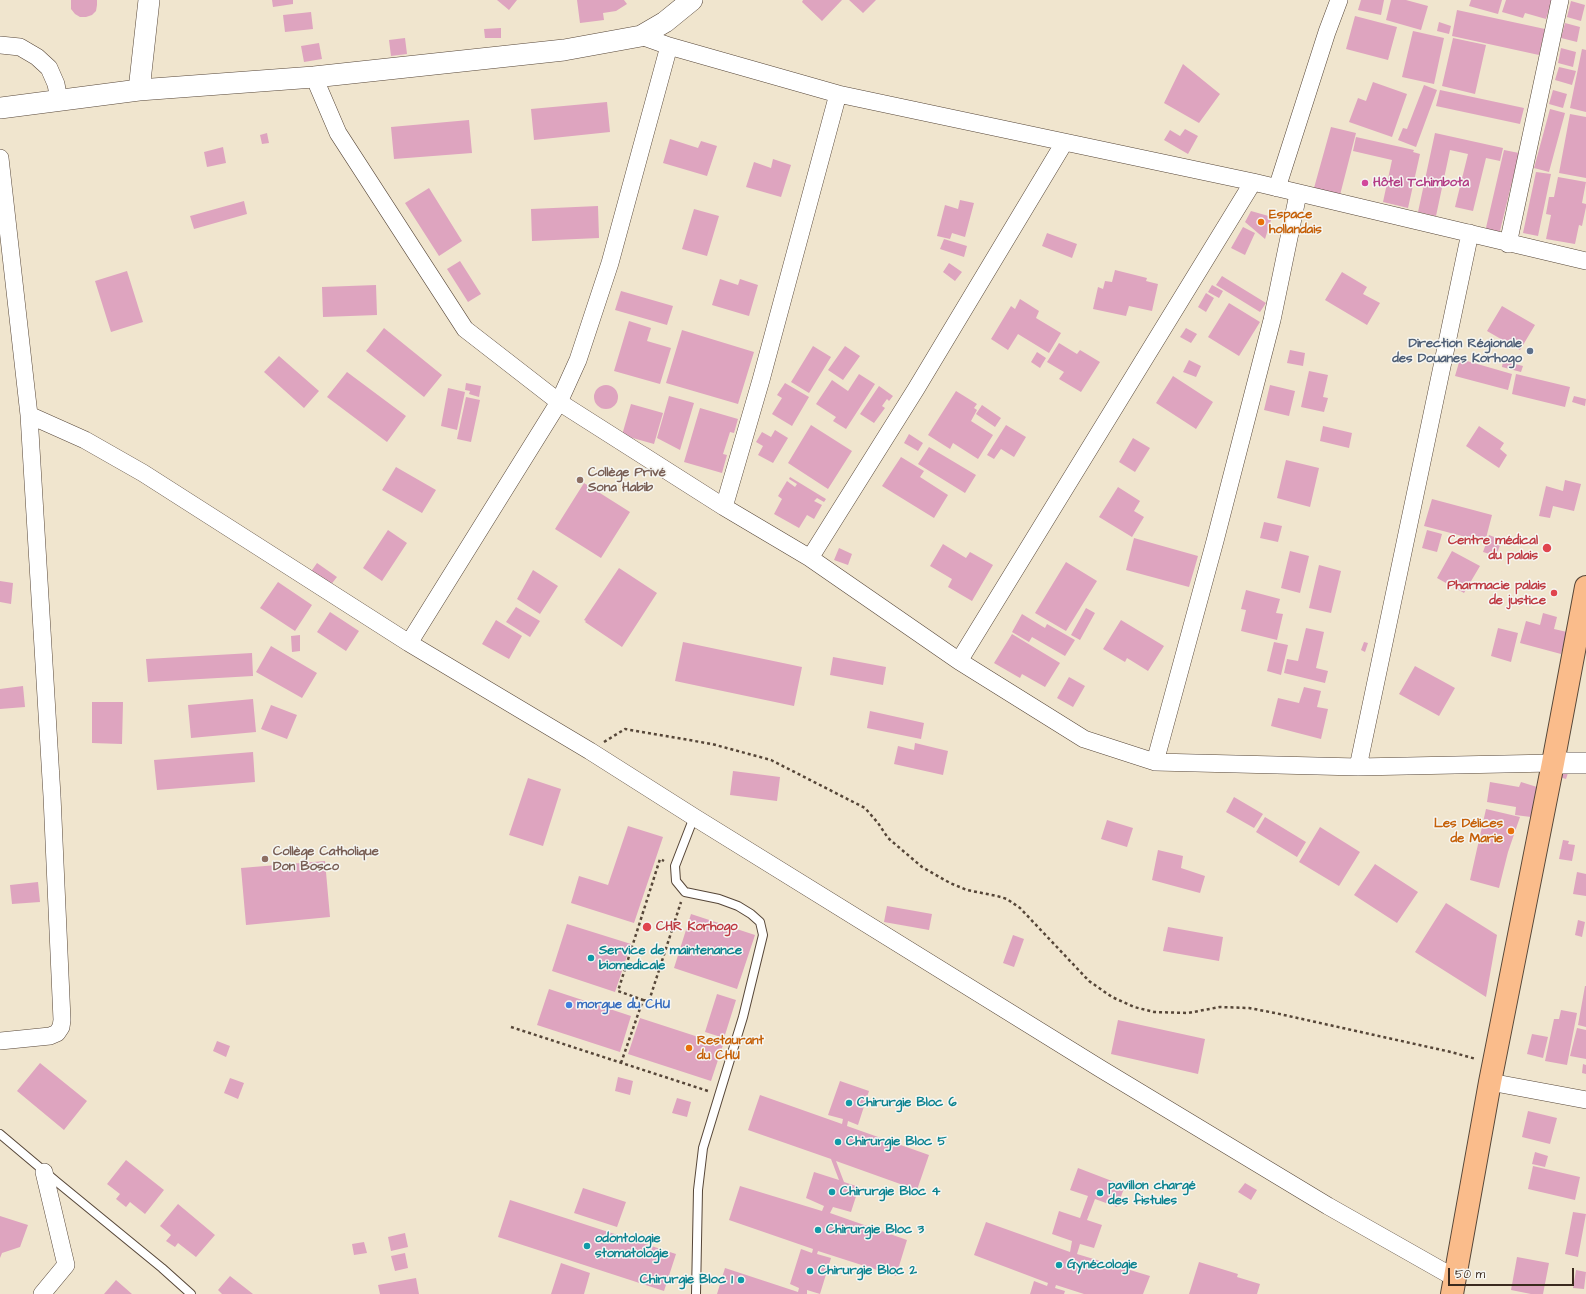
<!DOCTYPE html>
<html>
<head>
<meta charset="utf-8">
<style>
	body { margin:0 }
	#map { position:relative; width:1586px; height:1294px; overflow:hidden; background:#f0e5ce; font-family:"Architects Daughter",sans-serif }
	canvas { display:block }
	.scale { position:absolute; left:1448px; top:1268px; width:126px; height:18px; box-sizing:border-box; border:2px solid #3b2a1e; border-top:0; padding-left:5px; font-size:12px; line-height:14px; white-space:nowrap; color:#3b2a1e; -webkit-text-stroke:3px #f6f6f2; paint-order:stroke }
</style>
</head>
<body>
<div id="map">
<canvas width="1586" height="1294"></canvas>
<div class="scale">50 m</div>
</div>
<script>
const ctx = document.querySelector('canvas').getContext('2d');
ctx.lineJoin = 'round';
function fill(path, color) { ctx.fillStyle = color; ctx.fill(path, 'evenodd'); }
const poly = rows => new Path2D(rows.map(r => 'M' + r).join(''));
function strokePath(path, color, width, dash) { ctx.strokeStyle = color; ctx.lineWidth = width; ctx.lineCap = dash ? 'butt' : 'round'; ctx.setLineDash(dash || []); ctx.stroke(path); }
function drawText(font, color, halo, rows, align = 'center') {
  ctx.font = font + ' "Architects Daughter",sans-serif'; ctx.lineWidth = 3; ctx.setLineDash([]); ctx.textBaseline = 'middle'; ctx.strokeStyle = halo; ctx.fillStyle = color; for (const [text, x, y, turn = 0] of rows) {
    ctx.save(); ctx.translate(x, y); ctx.rotate((+turn || 0) * Math.PI / 180); ctx.textAlign = isNaN(turn) ? turn : align; if (halo) ctx.strokeText(text, 0, 0); ctx.fillText(text, 0, 0); ctx.restore();
  }
}
const building = poly([
	[71,0,97,0,97,5,96,11,92,15,86,17,80,17,75,14,71,9],
	[272,0,293,0,293,4,273,7],
	[497,0,517,0,509,10],
	[577,0,624,0,627,4,616,11,603,13,604,20,580,23],
	[803,0,842,0,822,21,802,2],
	[849,0,876,0,863,13],
	[1361,0,1384,0,1381,15,1358,10],
	[1391,0,1406,0,1428,6,1421,30,1386,20],
	[1471,0,1502,0,1498,14,1469,6],
	[1506,0,1552,0,1546,19,1525,13,1523,18,1502,12],
	[1571,1,1585,5,1581,21,1567,17],
	[1457,10,1545,29,1539,55,1452,36],
	[311,12,313,29,285,32,283,15],
	[1355,16,1397,27,1388,60,1346,49],
	[1439,22,1451,26,1449,34,1437,31],
	[1565,23,1580,27,1577,42,1561,38],
	[501,28,501,38,485,38,484,29],
	[1413,31,1444,38,1434,84,1402,77],
	[405,38,407,54,391,56,389,40],
	[1453,38,1486,45,1475,94,1442,86],
	[319,43,322,59,304,62,301,46],
	[1561,48,1576,52,1573,67,1558,63],
	[1582,49,1586,50,1586,112,1570,108],
	[1183,64,1220,94,1199,123,1164,103],
	[1559,67,1576,71,1572,85,1555,80],
	[1373,82,1407,94,1392,137,1349,122,1358,98,1366,101],
	[1424,85,1437,90,1416,147,1398,140,1403,128,1407,129],
	[1440,90,1524,108,1520,124,1436,106],
	[1553,90,1567,94,1563,108,1549,104],
	[607,102,610,132,534,140,531,109],
	[1550,109,1565,113,1549,172,1534,168],
	[1570,114,1586,117,1586,178,1559,173],
	[469,120,472,153,394,159,391,127],
	[1331,127,1356,133,1340,195,1314,188],
	[1185,129,1198,136,1188,154,1164,140,1170,130,1180,136],
	[267,133,269,143,262,144,260,135],
	[1435,133,1503,148,1500,161,1486,158,1473,211,1455,207,1468,154,1450,150,1436,216,1418,212],
	[1356,137,1414,150,1413,152,1420,154,1408,208,1383,202,1392,160,1353,151],
	[670,139,698,148,701,141,717,146,707,176,663,163],
	[223,147,226,163,207,167,204,152],
	[1504,150,1519,153,1499,235,1485,232],
	[773,159,791,165,781,197,746,187,754,162,771,168],
	[1536,172,1551,174,1538,236,1523,233],
	[1558,177,1586,182,1582,203,1586,204,1586,207,1582,226,1579,225,1575,244,1546,239,1551,215,1546,214,1549,197,1554,197],
	[429,188,462,241,439,256,405,203],
	[960,200,974,203,965,237,952,233,950,239,937,236,945,205,958,209],
	[244,201,247,214,194,229,190,216],
	[598,206,599,238,532,241,531,209],
	[694,209,719,216,707,256,682,249],
	[1251,211,1272,217,1265,239,1245,222],
	[1243,227,1255,233,1245,255,1231,248],
	[1047,233,1077,244,1072,258,1042,246],
	[944,239,967,246,964,257,940,249],
	[460,261,481,294,468,302,447,269],
	[949,263,962,272,955,281,943,272],
	[1115,270,1147,278,1146,281,1158,284,1152,311,1129,306,1126,316,1093,309,1098,287,1103,289,1105,281,1112,282],
	[127,271,143,322,111,332,95,281],
	[1342,272,1367,287,1363,294,1380,303,1367,325,1325,300],
	[1222,276,1266,303,1260,312,1216,285],
	[720,279,738,285,740,279,758,285,749,316,712,305],
	[376,285,377,315,323,317,322,287],
	[1212,285,1223,291,1219,298,1208,292],
	[621,291,673,306,667,325,615,310],
	[1206,293,1214,298,1206,312,1198,307],
	[1020,299,1039,311,1036,318,1061,333,1049,353,1018,334,1008,350,991,339,1011,306,1015,309],
	[1229,303,1260,322,1239,356,1208,337],
	[1502,306,1535,325,1520,350,1487,331],
	[629,321,651,328,647,341,671,348,660,384,614,371],
	[384,328,442,375,424,397,366,351],
	[1186,328,1197,334,1191,343,1180,337],
	[682,330,754,352,738,404,666,383],
	[1059,343,1077,354,1080,350,1100,362,1081,392,1059,379,1064,372,1047,362],
	[813,346,831,357,809,393,791,382],
	[845,346,860,356,843,380,828,370],
	[1290,350,1305,353,1303,366,1287,363],
	[1037,352,1046,358,1040,368,1031,362],
	[279,356,319,391,304,408,264,372],
	[1460,359,1512,374,1508,390,1455,376],
	[1189,360,1201,366,1196,377,1183,372],
	[1503,361,1523,366,1521,372,1502,367],
	[1309,371,1328,375,1323,397,1328,398,1324,412,1301,407],
	[347,372,406,416,387,442,327,397],
	[859,374,875,384,846,429,833,421,836,417,816,404,832,380,848,391],
	[1516,374,1570,387,1565,407,1512,394],
	[1173,376,1213,402,1196,429,1156,403],
	[466,383,481,386,479,397,469,394,470,391,465,390],
	[785,383,809,397,792,426,772,414,782,398,777,395],
	'594 397a12 12 0 1 1 24 0a12 12 0 1 1-24 0Z',
	[1270,385,1295,391,1289,416,1264,410],
	[879,386,893,396,889,401,887,399,882,406,885,408,874,423,860,414],
	[448,388,465,392,457,430,441,426],
	[956,391,977,404,974,408,977,410,971,421,993,435,978,459,953,443,950,449,928,435],
	[669,396,694,403,680,450,657,438],
	[1574,396,1586,399,1585,406,1572,402],
	[466,397,480,400,471,442,457,439],
	[631,404,663,413,654,444,622,435],
	[982,405,1001,418,995,427,976,414],
	[700,408,738,419,734,433,730,432,723,454,727,455,722,473,684,462],
	[811,425,852,451,828,489,788,463],
	[1006,425,1026,437,1014,457,1001,449,994,459,987,455],
	[1323,426,1352,433,1349,448,1320,441],
	[1479,426,1504,443,1500,449,1507,455,1499,468,1466,446],
	[775,430,788,438,773,463,758,455,763,446,756,442,762,432,771,437],
	[909,434,923,443,918,451,904,443],
	[1133,438,1150,448,1135,472,1119,462],
	[929,447,976,475,965,493,918,464],
	[901,457,924,471,920,477,948,495,934,518,882,486],
	[1286,460,1319,468,1310,507,1277,498],
	[396,467,436,490,422,513,382,490],
	[790,477,826,499,824,502,817,498,814,501,822,505,814,519,807,515,799,528,774,514,782,499,778,496,787,481,795,487,797,484,789,479],
	[1565,480,1581,484,1574,511,1553,506,1550,518,1539,516,1546,486,1563,491],
	[584,483,630,512,601,558,555,529],
	[1118,487,1140,501,1134,511,1144,517,1132,537,1099,517],
	[1432,499,1492,515,1485,542,1424,526],
	[1264,522,1282,526,1278,542,1260,538],
	[388,530,407,543,382,581,363,568],
	[1427,530,1442,534,1437,552,1422,548],
	[1489,535,1502,540,1496,556,1483,552],
	[1134,538,1198,556,1189,587,1126,570],
	[943,544,966,558,970,552,993,565,972,601,948,587,952,579,930,566],
	[839,548,852,554,848,565,834,560],
	[1290,551,1309,556,1300,593,1281,588],
	[1452,551,1480,566,1464,593,1437,578],
	[1066,562,1097,581,1066,631,1035,613],
	[317,563,337,577,329,587,310,573],
	[1319,565,1341,571,1331,613,1309,608],
	[619,568,657,593,622,647,585,622,586,621,584,620],
	[533,570,558,586,540,614,517,599],
	[0,581,13,583,11,604,0,602],
	[278,582,312,605,295,631,260,608],
	[1246,590,1280,599,1276,613,1283,614,1277,640,1241,631,1246,610,1241,609],
	[516,607,540,621,530,637,506,622],
	[1086,608,1095,613,1080,640,1071,635],
	[330,612,359,631,346,651,317,632],
	[1543,613,1557,617,1554,629,1567,632,1561,654,1520,643,1526,621,1540,625],
	[1022,614,1045,628,1047,624,1075,640,1065,656,1032,637,1029,642,1012,632],
	[496,620,522,636,509,659,482,644],
	[1121,620,1164,646,1148,671,1127,658,1125,662,1103,649],
	[1306,628,1324,632,1316,668,1328,671,1325,683,1284,673,1287,659,1298,661],
	[1498,628,1518,633,1511,662,1491,656],
	[1012,634,1060,663,1045,687,1022,674,1020,678,994,663],
	[300,635,300,651,292,652,291,636],
	[683,642,802,667,794,706,675,681],
	[1274,642,1288,645,1281,675,1267,671],
	[1364,642,1368,643,1365,652,1361,650],
	[271,646,317,673,302,698,256,672],
	[252,653,253,676,148,682,146,659],
	[833,657,886,667,883,685,830,675],
	[1415,666,1455,688,1439,716,1399,694],
	[1069,677,1085,686,1073,707,1057,698],
	[23,686,25,707,0,709,0,689],
	[1304,687,1321,691,1317,707,1328,709,1321,739,1271,726,1278,698,1299,703],
	[253,699,256,732,191,738,188,705],
	[92,702,123,702,122,744,92,743],
	[271,705,297,715,287,739,261,729],
	[870,711,924,723,921,739,867,728],
	[915,743,948,751,943,775,894,764,898,746,914,750],
	[253,752,255,782,157,790,154,760],
	[1563,765,1570,767,1566,779,1559,777],
	[733,771,780,777,777,801,730,795],
	[528,778,561,789,543,846,509,835],
	[1490,782,1519,787,1521,782,1537,787,1531,817,1515,815,1516,807,1487,802],
	[1234,797,1263,814,1254,828,1226,812],
	[1486,809,1520,817,1508,852,1499,888,1470,880],
	[1265,817,1306,842,1297,857,1256,832],
	[1107,820,1133,828,1127,847,1101,839],
	[628,826,663,837,634,923,571,903,579,876,608,885],
	[1320,827,1360,852,1339,886,1299,862],
	[1563,840,1569,841,1568,844,1575,845,1572,861,1559,859],
	[1158,850,1183,856,1181,868,1205,876,1200,893,1152,880],
	[325,861,330,917,246,925,241,868],
	[1375,864,1418,892,1397,923,1354,895],
	[1577,872,1586,874,1586,896,1573,894],
	[38,882,40,902,12,904,10,885],
	[1446,903,1497,935,1486,997,1415,952],
	[887,906,932,914,929,930,884,922],
	[691,914,755,935,737,989,674,968],
	[1578,920,1585,922,1582,937,1575,935],
	[567,924,631,944,615,992,552,971],
	[1168,927,1223,937,1219,961,1163,951],
	[1013,935,1024,939,1014,967,1003,963],
	[1585,986,1586,986,1586,1027,1578,1025],
	[549,989,631,1016,620,1052,537,1025],
	[717,994,736,1000,724,1038,705,1032],
	[1561,1010,1577,1013,1567,1065,1545,1061,1554,1019,1559,1019],
	[640,1018,723,1045,711,1081,628,1054],
	[1118,1020,1205,1039,1198,1074,1111,1054],
	[1577,1028,1586,1030,1586,1059,1570,1056],
	[1532,1034,1548,1037,1543,1058,1527,1054],
	[217,1041,230,1046,226,1057,213,1051],
	[40,1063,87,1101,64,1130,17,1091],
	[1583,1064,1586,1065,1586,1074,1582,1073],
	[618,1077,633,1081,630,1095,615,1091],
	[230,1078,244,1083,238,1099,224,1093],
	[840,1081,869,1091,858,1125,848,1121,847,1126,929,1155,917,1190,836,1161,844,1182,859,1187,851,1212,833,1207,830,1213,907,1240,896,1276,818,1251,817,1254,831,1258,820,1294,807,1290,807,1294,717,1294,725,1268,798,1292,799,1288,790,1284,801,1249,812,1253,813,1249,729,1220,740,1186,822,1211,824,1206,806,1198,814,1172,839,1180,831,1159,748,1130,760,1095,842,1124,843,1119,828,1115],
	[677,1098,691,1102,687,1117,672,1113],
	[1528,1111,1557,1118,1550,1144,1522,1137],
	[1535,1152,1548,1156,1545,1167,1532,1164],
	[126,1160,164,1190,145,1214,130,1202,126,1207,116,1199,120,1194,107,1184],
	[1533,1166,1580,1177,1575,1200,1528,1189],
	[1078,1168,1125,1186,1117,1207,1095,1199,1087,1220,1102,1225,1094,1248,1080,1244,1077,1254,1150,1276,1143,1294,1084,1294,1056,1285,1055,1288,1065,1291,1064,1294,1030,1294,1034,1281,1047,1286,1048,1283,974,1255,986,1222,1070,1252,1072,1241,1052,1234,1059,1211,1080,1218,1088,1196,1070,1190],
	[1245,1183,1257,1190,1251,1200,1238,1192],
	[583,1188,626,1202,617,1227,574,1213],
	[510,1200,676,1254,664,1291,498,1237],
	[178,1204,215,1235,196,1257,178,1243,175,1247,166,1241,171,1235,160,1226],
	[1573,1212,1586,1214,1578,1257,1565,1254],
	[0,1216,28,1225,20,1247,2,1253,0,1258],
	[405,1233,408,1247,391,1251,388,1237],
	[364,1242,367,1253,354,1255,352,1244],
	[405,1253,408,1268,395,1271,391,1256],
	[1517,1257,1549,1263,1543,1294,1531,1294,1511,1290],
	[1199,1262,1238,1274,1237,1277,1260,1284,1257,1294,1189,1294],
	[561,1263,590,1273,584,1294,551,1294],
	[1576,1270,1586,1272,1584,1289,1573,1288],
	[230,1276,253,1294,222,1294,218,1290],
	[416,1278,419,1294,380,1294,378,1285],
	[116,1280,132,1294,104,1294]
]);
const path = poly([
	[604,742,625,729,712,744,771,760,865,808,878,823,888,838,922,867,950,883,967,890,997,896,1007,899,1020,908,1089,981,1112,997,1134,1007,1154,1012,1188,1013,1220,1007,1249,1008,1275,1013,1451,1052,1476,1059],
	[643,1000,649,1001,681,902],
	[511,1027,708,1091],
	[621,1063,643,1000,618,991,660,859,664,861]
]);
const service = poly([
	[694,817,675,866,676,881,685,892,719,899,738,906,751,914,760,922,763,935,743,1017,703,1148,698,1190,696,1294],
	[0,1134,57,1182,162,1268,191,1294]
]);
const minor = poly([
	[641,36,669,46,838,94,1253,182,1586,261],
	[0,45,20,47,37,57,49,68,56,84,59,100],
	[314,77,338,133,465,329,559,402,724,507,810,558,959,661,1084,739,1155,762,1358,767,1553,763],
	[0,158,29,415,85,440,143,473,409,643,590,751,694,817,1101,1069,1328,1206,1455,1278],
	[1277,188,1327,32,1339,0],
	[1508,244,1560,0],
	[724,507,761,380,838,94],
	[810,558,916,389,1064,143],
	[409,643,559,402,578,360,610,263,669,46],
	[959,661,1253,182],
	[1155,762,1215,541,1272,320,1298,194],
	[1358,767,1470,233],
	[0,1041,50,1036,57,1033,61,1027,62,1020,52,796,29,415],
	[1490,1082,1586,1100],
	[42,1294,66,1265,44,1172]
]);
const tertiary = poly([
	[139,90,149,0],
	[0,108,139,90,314,77,564,50,641,36,665,22,692,0],
	[1553,763,1586,763]
]);
const primary = poly([
	[1452,1294,1490,1082,1553,763,1586,587]
]);
const markers = [
	[1365,183,4,"#d1479c"],
	[1261,222,4,"#e8710a"],
	[1530,351,4,"#5c6f8a"],
	[580,480,4,"#8d6e63"],
	[1547,548,5,"#e0444e"],
	[1554,593,4,"#e0444e"],
	[1511,831,4,"#e8710a"],
	[265,859,4,"#8d6e63"],
	[647,927,5,"#e0444e"],
	[591,958,4,"#0f9aa8"],
	[569,1005,4,"#3f7fe0"],
	[689,1048,4,"#e8710a"],
	[849,1103,4,"#0f9aa8"],
	[838,1142,4,"#0f9aa8"],
	[832,1192,4,"#0f9aa8"],
	[1100,1193,4,"#0f9aa8"],
	[818,1230,4,"#0f9aa8"],
	[587,1246,4,"#0f9aa8"],
	[1059,1265,4,"#0f9aa8"],
	[810,1271,4,"#0f9aa8"],
	[741,1280,4,"#0f9aa8"]
];
const hotelNames = [
	["Hôtel Tchimbota",1373,183]
];
const foodNames = [
	["Espace",1269,215],
	["hollandais",1269,230],
	["Les Délices",1503,824,"right"],
	["de Marie",1503,839,"right"],
	["Restaurant",697,1041],
	["du CHU",697,1056]
];
const serviceNames = [
	["Direction Régionale",1522,344],
	["des Douanes Korhogo",1522,359]
];
const educationNames = [
	["Collège Privé",588,473],
	["Sona Habib",588,488],
	["Collège Catholique",273,852],
	["Don Bosco",273,867]
];
const healthNames = [
	["Centre médical",1538,541],
	["du palais",1538,556],
	["Pharmacie palais",1546,586],
	["de justice",1546,601],
	["CHR Korhogo",656,927,"left"]
];
const cultureNames = [
	["Service de maintenance",599,951],
	["biomedicale",599,966],
	["Chirurgie Bloc 6",857,1103],
	["Chirurgie Bloc 5",846,1142],
	["pavillon chargé",1108,1186],
	["des fistules",1108,1201],
	["Chirurgie Bloc 4",840,1192],
	["Chirurgie Bloc 3",826,1230],
	["odontologie",595,1239],
	["stomatologie",595,1254],
	["Gynécologie",1067,1265],
	["Chirurgie Bloc 2",818,1271],
	["Chirurgie Bloc 1",733,1280,"right"]
];
const shopNames = [
	["morgue du CHU",577,1005]
];
fill(building, '#dea4bf');
strokePath(service, '#564638', 10);
strokePath(minor, '#564638', 18);
strokePath(tertiary, '#564638', 22);
strokePath(primary, '#564638', 24);
strokePath(path, '#564638', 2.5, [3, 3]);
strokePath(service, '#fff', 8);
strokePath(minor, '#fff', 17);
strokePath(tertiary, '#fff', 21);
strokePath(primary, '#fabc8b', 22);
for (const [x, y, r, color] of markers) { const dot = new Path2D(); dot.arc(x, y, r, 0, 2 * Math.PI); ctx.fillStyle = color; ctx.fill(dot); strokePath(dot, '#f6f6f2', 1.5); }
drawText('bold 13px', '#b23c85', '#f6f6f2', hotelNames, 'left');
drawText('bold 13px', '#c56008', '#f6f6f2', foodNames, 'left');
drawText('bold 13px', '#4e5e75', '#f6f6f2', serviceNames, 'right');
drawText('bold 13px', '#785e54', '#f6f6f2', educationNames, 'left');
drawText('bold 13px', '#be3a42', '#f6f6f2', healthNames, 'right');
drawText('bold 13px', '#0d838f', '#f6f6f2', cultureNames, 'left');
drawText('bold 13px', '#366cbe', '#f6f6f2', shopNames, 'left');
</script>
</body>
</html>
